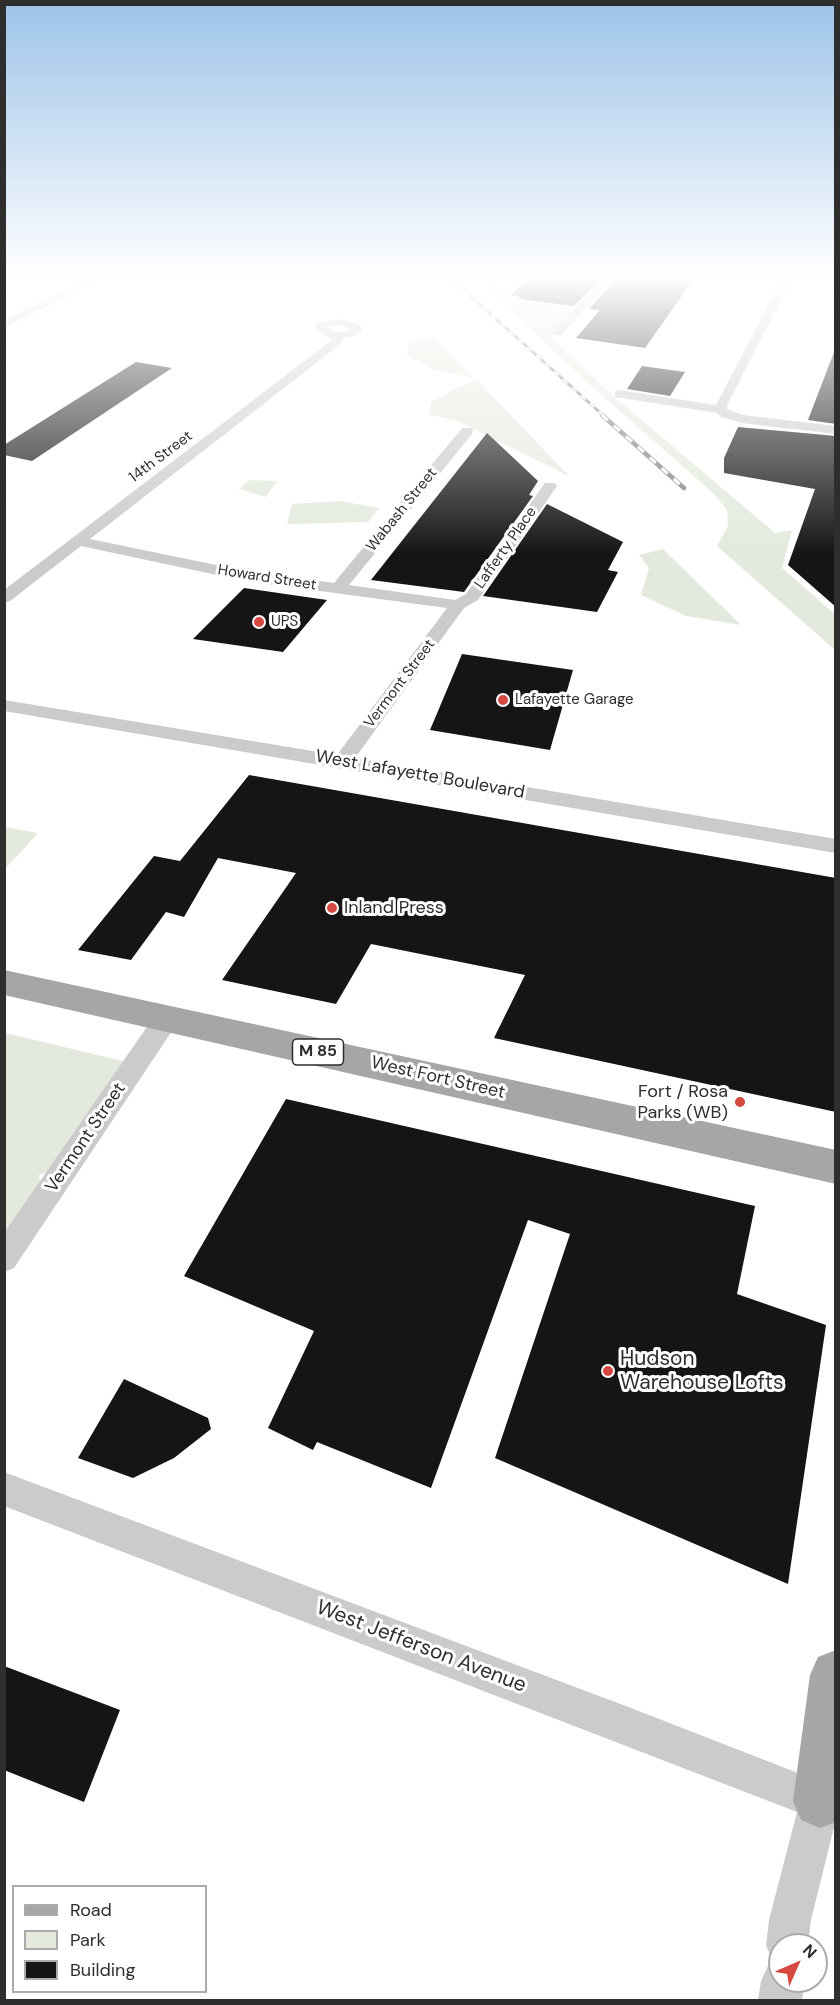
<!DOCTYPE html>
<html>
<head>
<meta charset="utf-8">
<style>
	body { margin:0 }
	#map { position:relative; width:840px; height:2005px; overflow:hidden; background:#fff; font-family:"DM Sans",sans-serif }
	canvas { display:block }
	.frame { position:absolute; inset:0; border:6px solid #2e2e2e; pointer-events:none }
	.legend { position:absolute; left:12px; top:1885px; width:195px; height:108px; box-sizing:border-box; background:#fff; border:2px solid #ababab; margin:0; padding:8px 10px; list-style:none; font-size:18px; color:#2e2e2e }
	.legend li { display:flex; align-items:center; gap:12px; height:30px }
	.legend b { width:30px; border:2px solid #ababab }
	.north { position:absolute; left:768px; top:1933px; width:60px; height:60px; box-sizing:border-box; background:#fff; border:2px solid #ababab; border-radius:50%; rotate:45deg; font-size:16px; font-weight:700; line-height:24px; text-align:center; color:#2e2e2e }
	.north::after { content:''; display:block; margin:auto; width:21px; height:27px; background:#d54940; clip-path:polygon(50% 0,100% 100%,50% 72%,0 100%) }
</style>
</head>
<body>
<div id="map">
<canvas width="840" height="2005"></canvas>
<div class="frame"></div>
<ul class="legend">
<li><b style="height:8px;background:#a6a6a6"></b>Road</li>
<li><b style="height:16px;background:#e3eadd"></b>Park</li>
<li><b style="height:16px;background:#151515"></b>Building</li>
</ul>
<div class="north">N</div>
</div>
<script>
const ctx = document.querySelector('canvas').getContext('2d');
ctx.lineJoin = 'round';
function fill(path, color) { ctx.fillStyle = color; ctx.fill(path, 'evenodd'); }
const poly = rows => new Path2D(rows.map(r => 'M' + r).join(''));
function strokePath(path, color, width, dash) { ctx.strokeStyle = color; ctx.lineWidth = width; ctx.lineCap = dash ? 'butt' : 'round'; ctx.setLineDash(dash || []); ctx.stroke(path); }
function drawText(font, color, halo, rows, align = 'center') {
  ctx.font = font + ' "DM Sans",sans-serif'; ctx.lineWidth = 6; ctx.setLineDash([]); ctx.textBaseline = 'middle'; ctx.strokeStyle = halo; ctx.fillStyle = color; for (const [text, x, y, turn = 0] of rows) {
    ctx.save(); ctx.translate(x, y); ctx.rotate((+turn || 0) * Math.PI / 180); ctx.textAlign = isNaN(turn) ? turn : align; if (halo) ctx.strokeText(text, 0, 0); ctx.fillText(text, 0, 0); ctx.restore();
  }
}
const green = poly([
	[475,275,484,275,512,301,578,308,550,336,611,394,775,533,792,530,782,568,835,614,835,650,717,546,728,526,727,510,714,494,588,383],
	[433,337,472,377,436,371,407,355,410,341],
	[477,380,569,476,455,420,429,415,431,402,456,388],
	[249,480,277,481,266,497,239,489],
	[340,501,379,508,368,522,287,524,292,504],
	[663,549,741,625,686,616,641,595,649,568,639,555],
	[5,827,38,833,5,869,4,827],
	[5,1033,123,1061,56,1169,39,1175,40,1181,5,1234]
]);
const building = poly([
	[533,275,604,275,574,306,526,300,518,298,520,296,511,295],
	[619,275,646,275,693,280,645,348,576,338,600,310,589,309],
	[834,352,836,424,808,420],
	[136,362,172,368,32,461,4,455,4,445],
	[642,366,685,372,670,396,627,389],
	[738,427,836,436,836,607,788,565,815,489,724,473,724,458],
	[487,433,538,481,529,495,533,496,464,592,371,580],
	[547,504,623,542,608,570,618,572,597,612,483,596],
	[244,588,327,600,283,652,193,639],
	[462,654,573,670,550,750,430,730],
	[249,775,836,878,836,1112,494,1038,525,975,371,944,336,1004,222,980,296,873,218,858,184,917,166,912,131,960,78,950,154,856,180,861],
	[286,1099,755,1206,737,1294,826,1325,788,1584,495,1458,570,1234,528,1220,431,1488,317,1442,313,1450,268,1428,314,1331,184,1276],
	[124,1379,208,1418,211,1429,174,1458,133,1478,78,1458],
	[4,1666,120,1710,84,1802,4,1770]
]);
const street = poly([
	[95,275,107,275,4,328,4,321,95,275],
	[607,275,617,275,561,335,553,335,553,331,607,275],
	[784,275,794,275,728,403,727,409,743,415,836,426,836,434,742,423,721,417,717,413,615,397,615,391,619,390,716,405,784,275],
	[342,319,360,325,362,331,355,336,343,338,342,343,90,539,245,571,334,583,462,428,472,428,473,431,472,434,349,585,455,600,466,594,545,483,555,483,557,486,478,600,464,608,355,758,836,839,836,853,4,711,4,700,337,755,447,608,245,581,81,546,10,601,4,603,4,590,332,340,316,330,315,328,319,322,342,319],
	[341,325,351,330,337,333,326,327,341,325],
	[167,1008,176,1011,179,1018,176,1025,14,1268,4,1272,4,1233,158,1011,167,1008],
	[4,1472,631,1708,834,1787,836,1819,811,1920,808,1945,780,1945,780,1981,805,1981,802,2000,758,2000,761,1981,768,1966,777,1962,772,1960,766,1945,769,1920,797,1812,4,1506,4,1472]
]);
const primary = poly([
	[4,970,836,1150,836,1184,4,995,4,970],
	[836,1650,836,1822,820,1828,801,1820,793,1801,810,1675,818,1657,836,1650]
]);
const railFar1 = poly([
	[447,275,604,416]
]);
const rail = poly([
	[602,415,684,488]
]);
const markers = [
	[259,622,6,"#d54940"],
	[503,700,6,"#d54940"],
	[332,908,6,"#d54940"],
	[740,1102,6,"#d54940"],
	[608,1371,6,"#d54940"]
];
const farStreetnames = [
	["14th Street",161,457,-37],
	["Wabash Street",402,510,-51],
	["Lafferty Place",506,548,-55],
	["Howard Street",267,578,9],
	["Vermont Street",400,684,-53]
];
const farPoinames = [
	["UPS",271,622],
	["Lafayette Garage",515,700]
];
const shields = [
	[318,1052,51]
];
const shieldNames = [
	["M 85",318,1052]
];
const streetNames = [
	["West Lafayette Boulevard",420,775,10],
	["West Fort Street",438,1078,13],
	["Vermont Street",86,1138,-56]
];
const poiNames = [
	["Inland Press",344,908],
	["Fort / Rosa",728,1092,"right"],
	["Parks (WB)",728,1113,"right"]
];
const nearPoinames = [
	["Hudson",620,1359],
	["Warehouse Lofts",620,1383]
];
const nearStreetnames = [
	["West Jefferson Avenue",421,1647,21]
];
fill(green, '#e3eadd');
fill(building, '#151515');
fill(street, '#cbcbcb');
fill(primary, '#a6a6a6');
strokePath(railFar1, '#838383', 3);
strokePath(rail, '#838383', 4.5);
strokePath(railFar1, '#fff', 2, [6]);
strokePath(rail, '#fff', 3, [8]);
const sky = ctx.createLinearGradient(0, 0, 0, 555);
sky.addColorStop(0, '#9cc3e8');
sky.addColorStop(0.5, '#fff');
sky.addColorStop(1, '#ffffff00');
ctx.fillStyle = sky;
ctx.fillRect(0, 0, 840, 555);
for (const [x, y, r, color] of markers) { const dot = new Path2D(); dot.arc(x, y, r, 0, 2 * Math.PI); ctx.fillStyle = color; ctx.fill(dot); strokePath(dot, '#fff', 2); }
drawText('15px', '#2e2e2e', '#fff', farStreetnames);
drawText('15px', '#2e2e2e', '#fff', farPoinames, 'left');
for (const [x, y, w] of shields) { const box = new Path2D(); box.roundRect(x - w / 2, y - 13, w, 26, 4.5); ctx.fillStyle = '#fff'; ctx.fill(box); strokePath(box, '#2e2e2e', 1.5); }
drawText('bold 16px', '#2e2e2e', null, shieldNames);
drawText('18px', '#2e2e2e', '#fff', streetNames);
drawText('18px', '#2e2e2e', '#fff', poiNames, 'left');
drawText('21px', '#2e2e2e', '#fff', nearPoinames, 'left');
drawText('21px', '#2e2e2e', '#fff', nearStreetnames);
</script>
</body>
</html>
